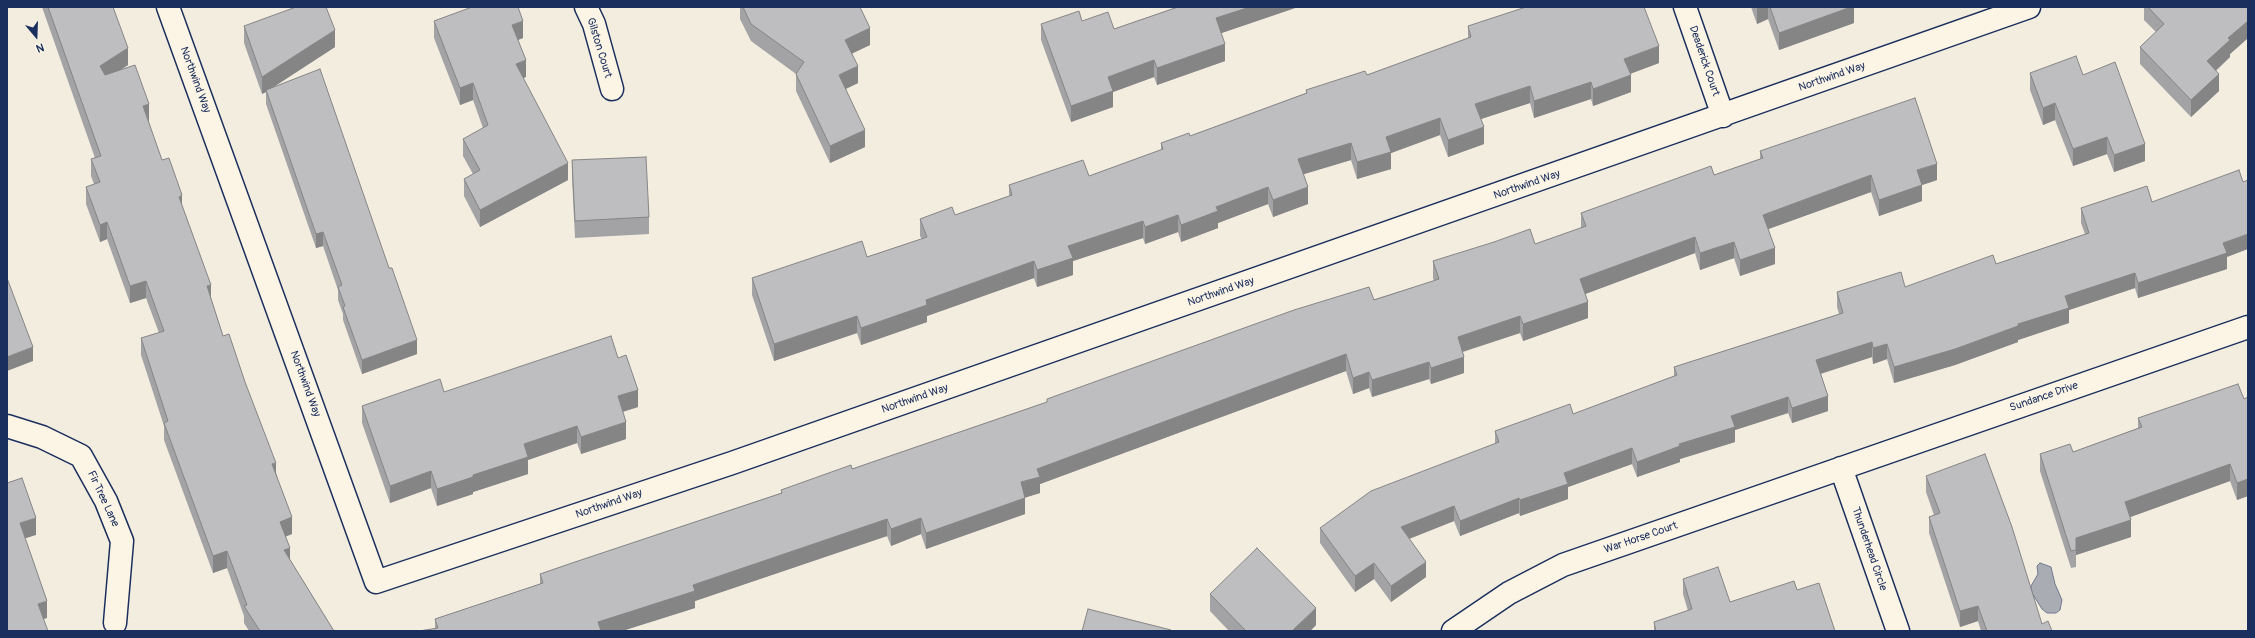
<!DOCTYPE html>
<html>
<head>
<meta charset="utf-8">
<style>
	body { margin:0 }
	#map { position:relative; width:2255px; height:638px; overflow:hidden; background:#f3ede0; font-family:Pangolin,sans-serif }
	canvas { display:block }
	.frame { position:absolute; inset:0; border:8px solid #1b2f5e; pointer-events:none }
	.north { position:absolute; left:16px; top:16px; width:40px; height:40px; -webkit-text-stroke:3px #fcf5e5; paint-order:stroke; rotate:161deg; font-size:11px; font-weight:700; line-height:16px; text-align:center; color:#1b2f5e }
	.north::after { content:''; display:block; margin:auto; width:14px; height:18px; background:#1b2f5e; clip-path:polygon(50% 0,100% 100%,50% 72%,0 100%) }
</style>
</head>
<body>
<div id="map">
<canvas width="2255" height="638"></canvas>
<div class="frame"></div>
<div class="north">N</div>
</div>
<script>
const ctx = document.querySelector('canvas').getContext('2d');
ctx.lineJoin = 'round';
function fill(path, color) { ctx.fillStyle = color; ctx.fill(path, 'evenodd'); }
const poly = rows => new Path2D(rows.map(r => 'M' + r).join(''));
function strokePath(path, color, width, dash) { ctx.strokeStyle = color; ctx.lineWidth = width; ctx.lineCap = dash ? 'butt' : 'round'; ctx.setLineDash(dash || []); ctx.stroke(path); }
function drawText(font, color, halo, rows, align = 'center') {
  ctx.font = font + ' Pangolin,sans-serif'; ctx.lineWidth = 3.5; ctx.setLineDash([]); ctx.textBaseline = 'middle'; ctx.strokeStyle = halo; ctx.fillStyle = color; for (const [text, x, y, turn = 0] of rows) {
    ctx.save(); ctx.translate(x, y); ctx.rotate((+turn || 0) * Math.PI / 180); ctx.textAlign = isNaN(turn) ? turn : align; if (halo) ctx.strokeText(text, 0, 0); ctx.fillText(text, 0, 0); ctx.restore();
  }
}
const water = poly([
	[2040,563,2051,567,2055,584,2062,600,2060,610,2056,613,2047,613,2042,609,2032,593,2031,586,2038,574,2037,566,2040,563]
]);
const minor = poly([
	[168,7,376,582,732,463,2029,7],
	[586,7,594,24,612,89],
	[1685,7,1723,116],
	[7,426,42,437,81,456,106,501,122,541,115,623],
	[1841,468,1898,631],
	[1453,631,1509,593,1563,565,2248,327]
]);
const wall = poly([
	[42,7,113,7,128,65,120,70,149,121,148,121,162,160,182,206,223,336,245,382,276,472,292,534,285,536,290,560,334,631,249,631,244,623,244,616,227,568,213,573,164,440,164,426,141,355,141,338,159,333,146,298,130,303,107,239,100,242,86,204,86,187,94,184,91,176,91,159,95,158],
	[740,7,860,7,870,45,852,53,858,83,846,89,865,147,830,163,796,91,796,74,751,41,740,19],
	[1178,7,1298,7,1221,33,1225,61,1157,85,1154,77,1113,92,1113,107,1071,122,1041,40,1041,24,1082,21,1114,29],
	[1751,7,1854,7,1854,23,1779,50,1768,19,1757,24],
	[2144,7,2248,7,2248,38,2230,54,2230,57,2216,71,2219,91,2191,117,2140,64,2140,47,2156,32,2144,20],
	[434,21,523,38,518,40,526,77,523,78,568,180,480,227,464,196,464,179,473,174,463,156,463,139,483,128,473,100,460,105,434,38],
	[244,26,335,47,273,87,417,354,362,374,343,320,343,314,338,300,338,290,323,246,316,248,266,104,266,92,262,94,244,43],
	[1468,26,1659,63,1630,74,1631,92,1593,106,1591,99,1534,118,1530,103,1481,119,1484,144,1448,157,1440,135,1391,153,1391,169,1357,179,1351,160,1303,174,1308,204,1273,217,1268,204,1218,223,1218,228,1181,242,1178,232,1145,244,1143,238,1073,261,1073,275,1037,287,1034,278,927,316,927,322,861,345,857,333,774,361,752,295,752,278,867,257,922,239,920,236,920,219,955,215,1009,196,1009,185,1089,176,1161,150,1161,143,1190,136,1306,93,1306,90,1367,75,1468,38],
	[2030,73,2083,75,2145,161,2114,172,2107,154,2073,166,2055,120,2043,125,2030,90],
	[1760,151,1937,180,1922,185,1922,201,1879,216,1871,192,1768,229,1775,264,1740,276,1734,258,1700,270,1695,253,1585,294,1588,318,1523,341,1520,333,1463,352,1464,373,1431,384,1429,379,1372,397,1369,388,1353,394,1346,371,1040,484,1040,493,1025,497,1025,514,926,549,921,534,891,546,887,536,695,601,695,608,622,631,419,631,435,629,435,619,540,584,540,574,781,493,781,490,852,469,1047,402,1047,399,1434,281,1433,278,1433,261,1535,244,1581,228,1581,213,1714,175,1760,159],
	[572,160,649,217,649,234,575,238,572,177],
	[2152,202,2227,257,2227,269,2138,298,2135,288,2069,310,2069,323,2018,340,2018,342,1955,365,1894,383,1887,359,1873,364,1872,357,1821,374,1828,411,1792,423,1788,413,1735,430,1735,442,1680,459,1680,462,1637,477,1632,464,1568,487,1568,499,1520,516,1519,513,1460,536,1454,521,1409,539,1426,577,1391,602,1374,579,1355,592,1320,543,1320,528,1495,444,1495,431,1573,414,1674,376,1674,367,1839,314,1837,307,1837,292,1905,287,1996,264,2085,234,2081,223,2081,208],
	[618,358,638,407,623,412,626,439,581,454,577,443,528,460,528,474,473,492,473,494,437,506,431,488,390,503,362,423,362,406,444,392],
	[2248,397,2248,496,2237,500,2230,481,2130,517,2131,537,2076,555,2076,567,2071,568,2040,471,2040,454,2073,452,2138,428,2138,418,2244,399],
	[1926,476,2042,624,2052,631,1981,631,1978,621,1960,627,1929,533,1929,517,1934,515,1926,492],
	[1683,579,1730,602,1797,590,1835,631,1654,631,1654,622,1688,611,1683,594],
	[1210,594,1316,625,1310,631,1229,631,1210,611]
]);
const shadedWall = poly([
	[1250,7,1298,7,1216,35,1216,18],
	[1757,7,1768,7,1768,19,1757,24],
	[1851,7,1854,7,1854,23,1779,50,1779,33],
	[523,21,523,38,512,42,512,25],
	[2248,21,2248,38,2230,54,2230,57,2207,78,2207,61,2228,38],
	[870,28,870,45,845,57,845,40],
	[335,30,335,47,266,92,266,90,266,92,262,94,262,77],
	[1225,44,1225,61,1157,85,1157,68],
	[1659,46,1659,63,1624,76,1624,59],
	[128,48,128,65,100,83,100,66],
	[526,60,526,77,516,81,516,64],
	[1154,60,1154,77,1113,92,1113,107,1071,122,1071,106,1108,77],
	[858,66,858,83,839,92,839,75],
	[2219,74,2219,91,2191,117,2191,100],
	[1631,75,1631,92,1593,106,1593,89],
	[1591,82,1591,99,1534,118,1534,101],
	[473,83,473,100,460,105,460,88],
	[1530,86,1530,103,1475,121,1475,104],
	[2055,103,2055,120,2043,125,2043,108],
	[149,104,149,121,143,123,143,106],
	[1440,118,1440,135,1391,153,1391,169,1357,179,1357,162,1386,137],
	[1484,127,1484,144,1448,157,1448,140],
	[865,130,865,147,830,163,830,146],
	[2107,137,2107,154,2073,166,2073,149],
	[1351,143,1351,160,1298,176,1298,159],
	[2145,144,2145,161,2114,172,2114,155],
	[568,163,568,180,480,227,480,210],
	[1937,164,1937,180,1922,185,1922,201,1879,216,1879,200,1917,170],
	[1871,175,1871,192,1763,231,1763,215],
	[1268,187,1268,204,1218,223,1218,228,1181,242,1181,225,1216,207],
	[1308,187,1308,204,1273,217,1273,200],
	[182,195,182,212,179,197],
	[1178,215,1178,232,1145,244,1145,227],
	[1143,221,1143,238,1073,261,1073,275,1037,287,1037,270,1068,246],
	[107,222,107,239,100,242,100,225],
	[323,232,323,246,316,248,316,234],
	[2248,234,2248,249,2227,257,2227,269,2138,298,2138,283,2223,243],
	[1695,237,1695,253,1580,296,1580,279],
	[1734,242,1734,258,1700,270,1700,253],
	[1775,248,1775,264,1740,276,1740,260],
	[1034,261,1034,278,927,316,927,322,861,345,861,328,926,300],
	[2135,273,2135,288,2069,310,2069,323,2018,340,2018,342,1955,365,1894,383,1894,367,2065,296],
	[146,281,146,298,130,303,130,286],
	[211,285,211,302,207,286],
	[1588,302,1588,318,1523,341,1523,324],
	[857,316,857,333,774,361,774,344],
	[1520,316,1520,333,1458,353,1458,337],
	[417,340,417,354,362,374,362,360],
	[1872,342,1872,357,1816,375,1816,360],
	[1887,344,1887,359,1873,364,1873,348],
	[33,347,33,361,7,371,7,357],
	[1346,354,1346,371,1040,484,1040,493,1021,499,1021,482,1037,469],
	[1464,357,1464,373,1431,384,1431,368],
	[1429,362,1429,379,1372,397,1372,380],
	[1369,372,1369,388,1353,394,1353,378],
	[638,390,638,407,618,413,618,396],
	[1828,396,1828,411,1792,423,1792,408],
	[1788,397,1788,413,1735,430,1735,442,1680,459,1680,462,1637,477,1637,462,1679,444,1731,416],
	[626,422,626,439,581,454,581,437],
	[577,426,577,443,528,460,528,474,473,492,473,494,437,506,437,489,473,475,524,444],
	[1632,448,1632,464,1568,487,1568,499,1520,516,1520,500,1564,473],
	[276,463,276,480,272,464],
	[2230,464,2230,481,2125,519,2125,502],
	[431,471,431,488,390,503,390,486],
	[2248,479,2248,496,2237,500,2237,483],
	[1025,498,1025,514,926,549,926,533],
	[1519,498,1519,513,1460,536,1460,521],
	[1454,506,1454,521,1401,542,1401,527],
	[292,517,292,534,280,539,280,522],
	[36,518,36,535,20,540,20,523],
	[921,518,921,534,891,546,891,529],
	[887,519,887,536,695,601,695,608,622,631,598,631,598,622,693,585],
	[2131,520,2131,537,2076,555,2076,538],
	[290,548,290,565,284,550],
	[227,551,227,568,213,573,213,556],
	[1426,562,1426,577,1391,602,1391,586],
	[1374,563,1374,579,1355,592,1355,576],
	[47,601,47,618,38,621,38,604],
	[1978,606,1978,621,1960,627,1960,611],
	[1316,608,1316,625,1310,631,1292,631]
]);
const building = poly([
	[48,7,113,7,128,48,100,66,105,75,135,65,149,104,143,106,162,160,169,158,182,195,179,197,211,285,207,286,223,336,229,334,245,382,276,463,272,464,292,517,280,522,290,548,284,550,334,631,260,631,244,606,247,605,227,551,213,556,164,423,168,421,141,338,164,331,146,281,130,286,107,222,100,225,86,187,100,182,91,159,101,156,48,7],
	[296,7,326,7,335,30,262,77,244,26,296,7],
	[472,7,518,7,523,21,512,25,526,60,516,64,568,163,480,210,464,179,480,170,463,139,488,125,473,83,460,88,434,21,472,7],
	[743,7,860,7,870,28,845,40,858,66,839,75,865,130,830,146,796,74,804,62,751,24,743,7],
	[1178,7,1250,7,1216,18,1225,44,1157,68,1154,60,1108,77,1113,91,1071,106,1041,24,1079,11,1082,21,1108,12,1114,29,1178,7],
	[1526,7,1644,7,1659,46,1624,59,1631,75,1593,89,1591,82,1534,101,1530,86,1475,104,1484,127,1448,140,1440,118,1386,137,1391,152,1357,162,1351,143,1298,159,1308,187,1273,200,1268,187,1216,207,1218,211,1181,225,1178,215,1145,227,1143,221,1068,246,1073,258,1037,270,1034,261,926,300,927,305,861,328,857,316,774,344,752,278,862,241,867,257,927,237,920,219,952,207,955,215,1012,195,1009,185,1083,160,1089,176,1163,149,1161,143,1189,133,1190,136,1307,93,1306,90,1365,71,1367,75,1471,37,1468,26,1526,7],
	[1770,7,1851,7,1779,33,1770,7],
	[2148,7,2248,7,2248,21,2228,38,2230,40,2207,61,2219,74,2191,100,2140,47,2164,24,2148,7],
	[2076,56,2083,75,2115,62,2145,144,2114,155,2107,137,2073,149,2055,103,2043,108,2030,73,2076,56],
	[320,69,389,268,392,268,417,340,362,360,343,307,345,306,338,287,342,285,323,232,316,234,266,90,320,69],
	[1915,98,1937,164,1917,170,1922,185,1879,200,1871,175,1763,215,1775,248,1740,260,1734,242,1700,253,1695,237,1580,279,1588,302,1523,324,1520,316,1458,337,1464,357,1431,368,1429,362,1372,380,1369,372,1353,378,1346,354,1037,469,1040,477,1021,482,1025,498,926,533,921,518,891,529,887,519,693,585,695,591,598,622,601,631,419,631,438,628,435,619,543,583,540,574,572,563,782,493,781,490,851,465,852,469,1047,402,1047,399,1294,310,1369,287,1374,300,1439,279,1433,261,1494,242,1530,229,1535,244,1586,226,1581,213,1711,166,1714,175,1763,158,1760,151,1915,98],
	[646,157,649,217,575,221,572,160,646,157],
	[2239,170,2243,182,2248,180,2248,234,2223,243,2227,253,2138,283,2135,273,2065,296,2069,308,2018,324,2018,326,1955,349,1894,367,1887,344,1873,348,1872,342,1816,360,1828,396,1792,408,1788,397,1731,416,1735,427,1679,444,1680,446,1637,462,1632,448,1564,473,1568,484,1520,500,1519,498,1460,521,1454,506,1401,527,1426,562,1391,586,1374,563,1355,576,1320,528,1371,491,1499,442,1495,431,1570,404,1573,414,1677,375,1674,367,1843,313,1837,292,1901,272,1905,287,1993,255,1996,264,2089,233,2081,208,2147,186,2152,202,2239,170],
	[7,278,33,347,7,357,7,278],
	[611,336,618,358,626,355,638,390,618,396,626,422,581,437,577,426,524,444,528,457,473,475,473,477,437,489,431,471,390,486,362,406,440,379,444,392,611,336],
	[2238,384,2244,399,2248,397,2248,479,2237,483,2230,464,2125,502,2131,520,2076,538,2076,550,2071,551,2040,454,2070,444,2073,452,2142,427,2138,418,2238,384],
	[1985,454,2012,527,2042,624,2048,621,2052,631,1987,631,1978,606,1960,611,1929,517,1940,513,1926,476,1985,454],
	[22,478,36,518,20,523,47,601,38,604,48,631,7,631,7,483,22,478],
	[1257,548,1316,608,1292,631,1246,631,1210,594,1257,548],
	[1718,567,1730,602,1794,581,1797,590,1819,583,1835,631,1656,631,1654,622,1692,609,1683,579,1718,567],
	[1088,609,1171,630,1171,631,1082,631,1088,609]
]);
const streetNames = [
	["Gilston Court",599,48,73],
	["Deaderick Court",1704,61,71],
	["Northwind Way",1832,77,-19],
	["Northwind Way",195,80,70],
	["Northwind Way",1527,185,-19],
	["Northwind Way",1221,292,-19],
	["Northwind Way",305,384,70],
	["Sundance Drive",2044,397,-19],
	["Northwind Way",915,399,-19],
	["Fir Tree Lane",103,499,65],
	["Northwind Way",609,504,-19],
	["War Horse Court",1641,538,-19],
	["Thunderhead Circle",1869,549,71]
];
fill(water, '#a9acb3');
strokePath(water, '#707a91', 1);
strokePath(minor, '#1b2f5e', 25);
strokePath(minor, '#fcf5e5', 22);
fill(wall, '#a3a3a5');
fill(shadedWall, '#858586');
fill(building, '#bebec0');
strokePath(building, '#858586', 1);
drawText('11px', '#1b2f5e', '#fcf5e5', streetNames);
</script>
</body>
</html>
